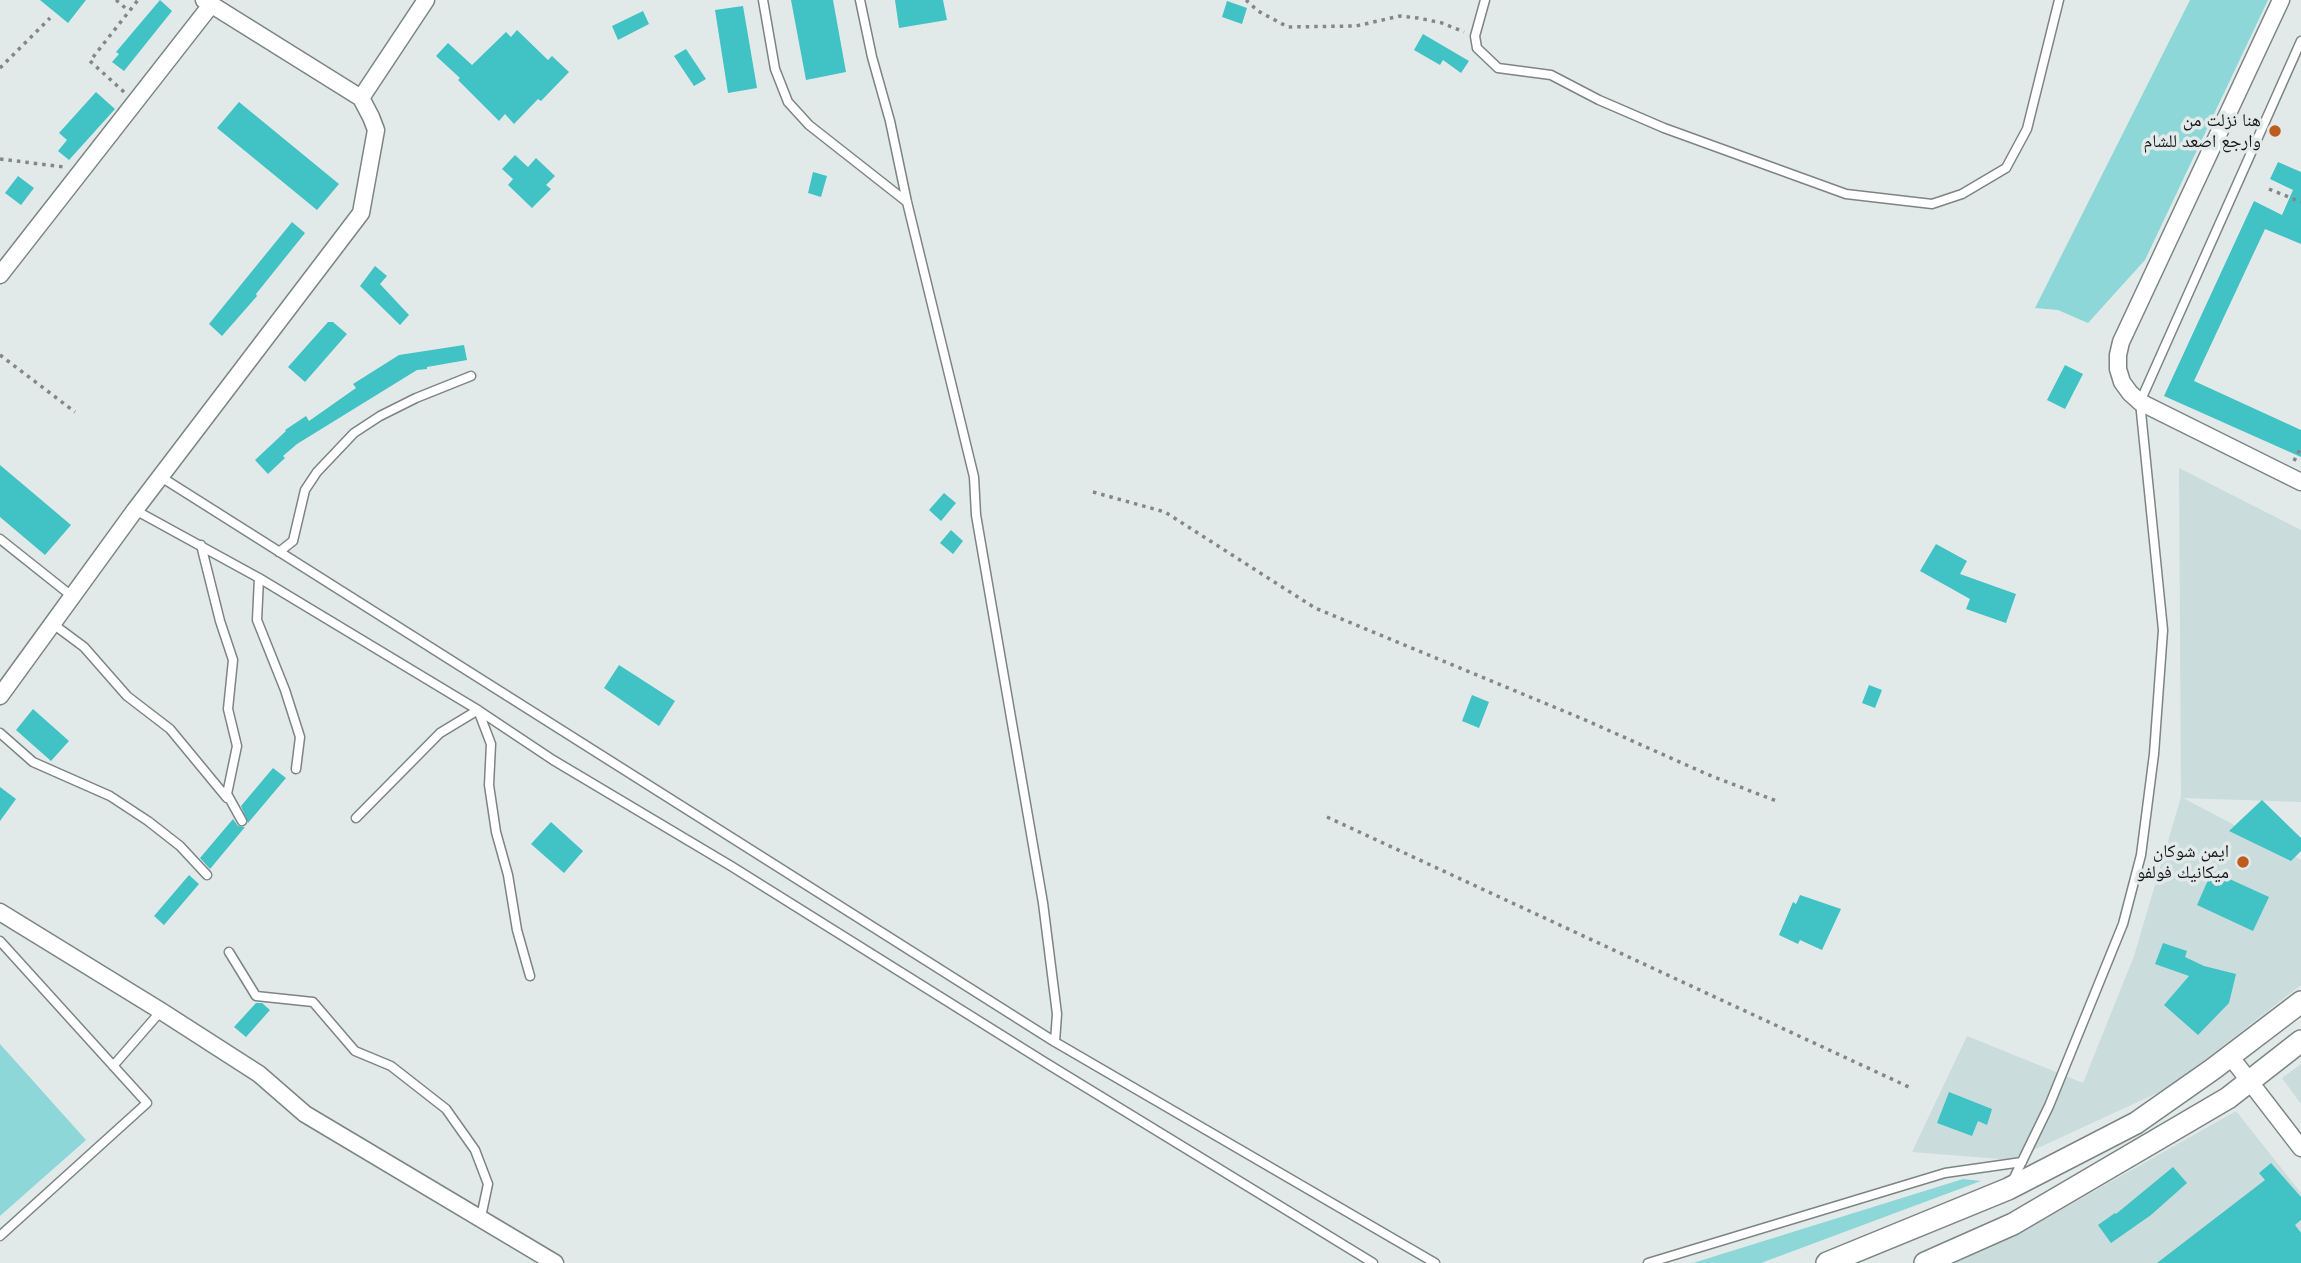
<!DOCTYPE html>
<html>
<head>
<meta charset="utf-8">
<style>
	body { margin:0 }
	canvas { display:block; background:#e1e9e9 }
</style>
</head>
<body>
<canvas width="2301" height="1263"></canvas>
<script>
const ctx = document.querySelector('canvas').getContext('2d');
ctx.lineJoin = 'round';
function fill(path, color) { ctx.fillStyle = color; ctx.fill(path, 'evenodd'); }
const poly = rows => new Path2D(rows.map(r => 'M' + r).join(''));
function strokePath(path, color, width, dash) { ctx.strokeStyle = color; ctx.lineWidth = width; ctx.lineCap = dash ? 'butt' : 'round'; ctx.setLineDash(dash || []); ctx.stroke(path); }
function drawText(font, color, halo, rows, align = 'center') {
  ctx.font = font + ' Quicksand,"Noto Naskh Arabic",sans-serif'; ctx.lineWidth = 7; ctx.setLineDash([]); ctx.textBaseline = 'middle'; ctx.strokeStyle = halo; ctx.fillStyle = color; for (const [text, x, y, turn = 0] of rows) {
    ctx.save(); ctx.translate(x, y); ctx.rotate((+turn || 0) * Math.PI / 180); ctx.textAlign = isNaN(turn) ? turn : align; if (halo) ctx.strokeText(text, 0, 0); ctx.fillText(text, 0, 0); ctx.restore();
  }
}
const built = poly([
	[2179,468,2301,530,2301,802,2183,798,2301,860,2301,985,2170,1087,2012,1160,1912,1152,1967,1036,2083,1083,2134,956,2181,797],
	[2301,1064,2301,1104,2282,1078],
	[2236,1111,2301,1193,2301,1263,1945,1263,2029,1228]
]);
const green = poly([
	[2190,0,2268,0,2145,260,2088,323,2058,310,2035,308],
	[0,1044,86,1140,0,1216],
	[1963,1179,1981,1181,1761,1263,1693,1263]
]);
const building = poly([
	[40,0,86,0,68,23],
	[160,0,172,11,124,71,112,62,119,54,116,52],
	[791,0,833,0,846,72,806,80],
	[895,0,943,0,947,20,899,28],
	[1227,1,1247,8,1242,24,1222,17],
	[743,6,757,88,728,93,715,10],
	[643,11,649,24,618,40,612,26],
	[517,30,548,60,552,56,569,72,541,101,538,99,514,124,505,114,499,121,458,80,460,78,436,56,448,43,472,65,506,32,511,37],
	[1423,34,1469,61,1461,73,1443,60,1440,65,1414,50],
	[686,49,706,79,694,86,674,56],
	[96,92,115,109,69,160,58,151,67,140,59,133],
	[239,102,339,184,317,210,217,128],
	[515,155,528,167,536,158,555,176,546,185,551,189,532,208,508,185,513,179,502,169],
	[2278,162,2301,172,2301,244,2265,229,2194,381,2301,430,2301,457,2164,396,2254,201,2282,215,2293,190,2270,179],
	[813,172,827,176,821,197,808,193],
	[18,176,34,188,21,205,5,193],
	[292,222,305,233,256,294,257,296,222,336,209,324],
	[375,266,387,276,380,284,409,315,400,325,360,286],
	[328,322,333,322,347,334,305,382,288,367],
	[464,345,467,360,427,367,427,369,417,370,297,444,283,456,285,458,268,474,255,460,286,431,285,430,306,416,309,421,356,388,353,384,399,355],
	[2065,365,2083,374,2065,409,2047,400],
	[0,465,71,525,45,555,0,517],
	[944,493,956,503,941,521,929,510],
	[951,530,963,541,953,554,940,543],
	[1936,544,1967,561,1960,574,2016,594,2006,623,1966,609,1970,599,1920,571],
	[619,665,675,701,659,726,604,688],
	[1869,685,1882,690,1875,708,1862,703],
	[1472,695,1489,702,1479,728,1462,721],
	[33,709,69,741,51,761,16,730],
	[273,768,286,778,248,823,241,806],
	[0,787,16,799,0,821],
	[2262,800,2301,838,2301,851,2291,861,2229,831],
	[233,819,238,826,245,827,210,869,200,858],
	[551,822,583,851,564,873,531,844],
	[2212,871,2269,897,2253,931,2197,905],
	[189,875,199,884,164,925,154,916],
	[1800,895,1841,909,1822,950,1800,940,1798,944,1779,935,1793,902,1796,904],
	[2163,943,2187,951,2185,957,2204,966,2236,974,2229,1003,2198,1035,2164,1005,2189,976,2155,964],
	[256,1003,262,1003,270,1010,246,1037,234,1027],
	[1949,1092,1992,1109,1987,1125,1978,1121,1972,1136,1937,1123],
	[2271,1163,2301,1197,2301,1220,2295,1225,2301,1233,2301,1263,2157,1263,2265,1180,2259,1173],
	[2173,1167,2187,1183,2151,1215,2111,1243,2098,1225,2115,1213,2116,1214]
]);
const path = poly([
	[116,0,129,11],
	[1246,0,1258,11,1288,27,1356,26,1400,16,1418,18,1442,23,1464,32],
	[0,68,50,18],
	[124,92,90,61,138,0],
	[0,159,64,167],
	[2269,189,2301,202],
	[0,355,75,412],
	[2294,461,2301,447],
	[1093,492,1165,512,1315,608,1583,719,1709,775,1779,802],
	[1327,817,1911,1088]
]);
const lane = poly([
	[763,0,775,69,788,102,809,125,907,202],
	[860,0,872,57,890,121,907,202,974,477,976,515,1043,903,1057,1014,1055,1042],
	[1485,0,1475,36,1477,48,1498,68,1551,75,1599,100,1664,128,1846,194,1932,204,1962,194,2006,168,2027,129,2059,0],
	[161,477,1055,1042,1435,1263],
	[135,510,259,578,478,710,553,760,731,866,1046,1063,1373,1263],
	[0,539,73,597],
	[201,545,220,621,233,660,228,709,237,746,227,794,242,821],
	[279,552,293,541,305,490,317,472,354,433,380,416,416,398,471,376],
	[259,578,257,620,285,690,300,737,296,769],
	[53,624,84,647,127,696,170,729,227,798],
	[0,733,33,762,110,796,148,821,180,846,207,875],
	[356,818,440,733,478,710,491,744,489,785,496,832,508,875,517,930,530,976],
	[0,941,147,1103,0,1236],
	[229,952,256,996,313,1002,355,1051,391,1066,446,1109,475,1150,488,1184,481,1217],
	[113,1066,161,1011],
	[2013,1180,2049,1106,2123,924,2141,855,2154,754,2163,630,2140,402,2301,41],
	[1648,1263,1945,1173,2022,1162]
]);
const street = poly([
	[2281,0,2121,342,2118,355,2118,369,2122,382,2130,393,2140,402,2301,482],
	[361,98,426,0],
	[0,275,211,5],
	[0,696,135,510,361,213,376,130,371,117,361,98,204,0],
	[0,912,161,1011,259,1074,305,1114,555,1263],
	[2230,1056,2301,1148]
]);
const secondary = poly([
	[1827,1263,2008,1189,2136,1123,2213,1069,2301,1002],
	[1925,1263,2013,1224,2228,1098,2301,1041]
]);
const markers = [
	[2275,131,7,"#be5c20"],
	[2243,862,7,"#be5c20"]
];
const poiNames = [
	["هنا نزلت من",2261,121],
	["وارجع اصعد للشام",2261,142],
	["ايمن شوكان",2229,852],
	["ميكانيك فولفو",2229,873]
];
fill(built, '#cbdcdc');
fill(green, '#8dd7d9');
fill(building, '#41c2c5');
strokePath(lane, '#7d8484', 11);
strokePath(street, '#7d8484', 19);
strokePath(secondary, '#7d8484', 24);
strokePath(path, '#828888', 3.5, [3.5, 5]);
strokePath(lane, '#fff', 8);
strokePath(street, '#fff', 16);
strokePath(secondary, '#fff', 21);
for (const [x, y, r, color] of markers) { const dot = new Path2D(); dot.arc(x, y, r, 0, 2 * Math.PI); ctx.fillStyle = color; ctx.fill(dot); strokePath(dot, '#e1e9e9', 2.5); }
drawText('18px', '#151818', '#e1e9e9', poiNames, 'right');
</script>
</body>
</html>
